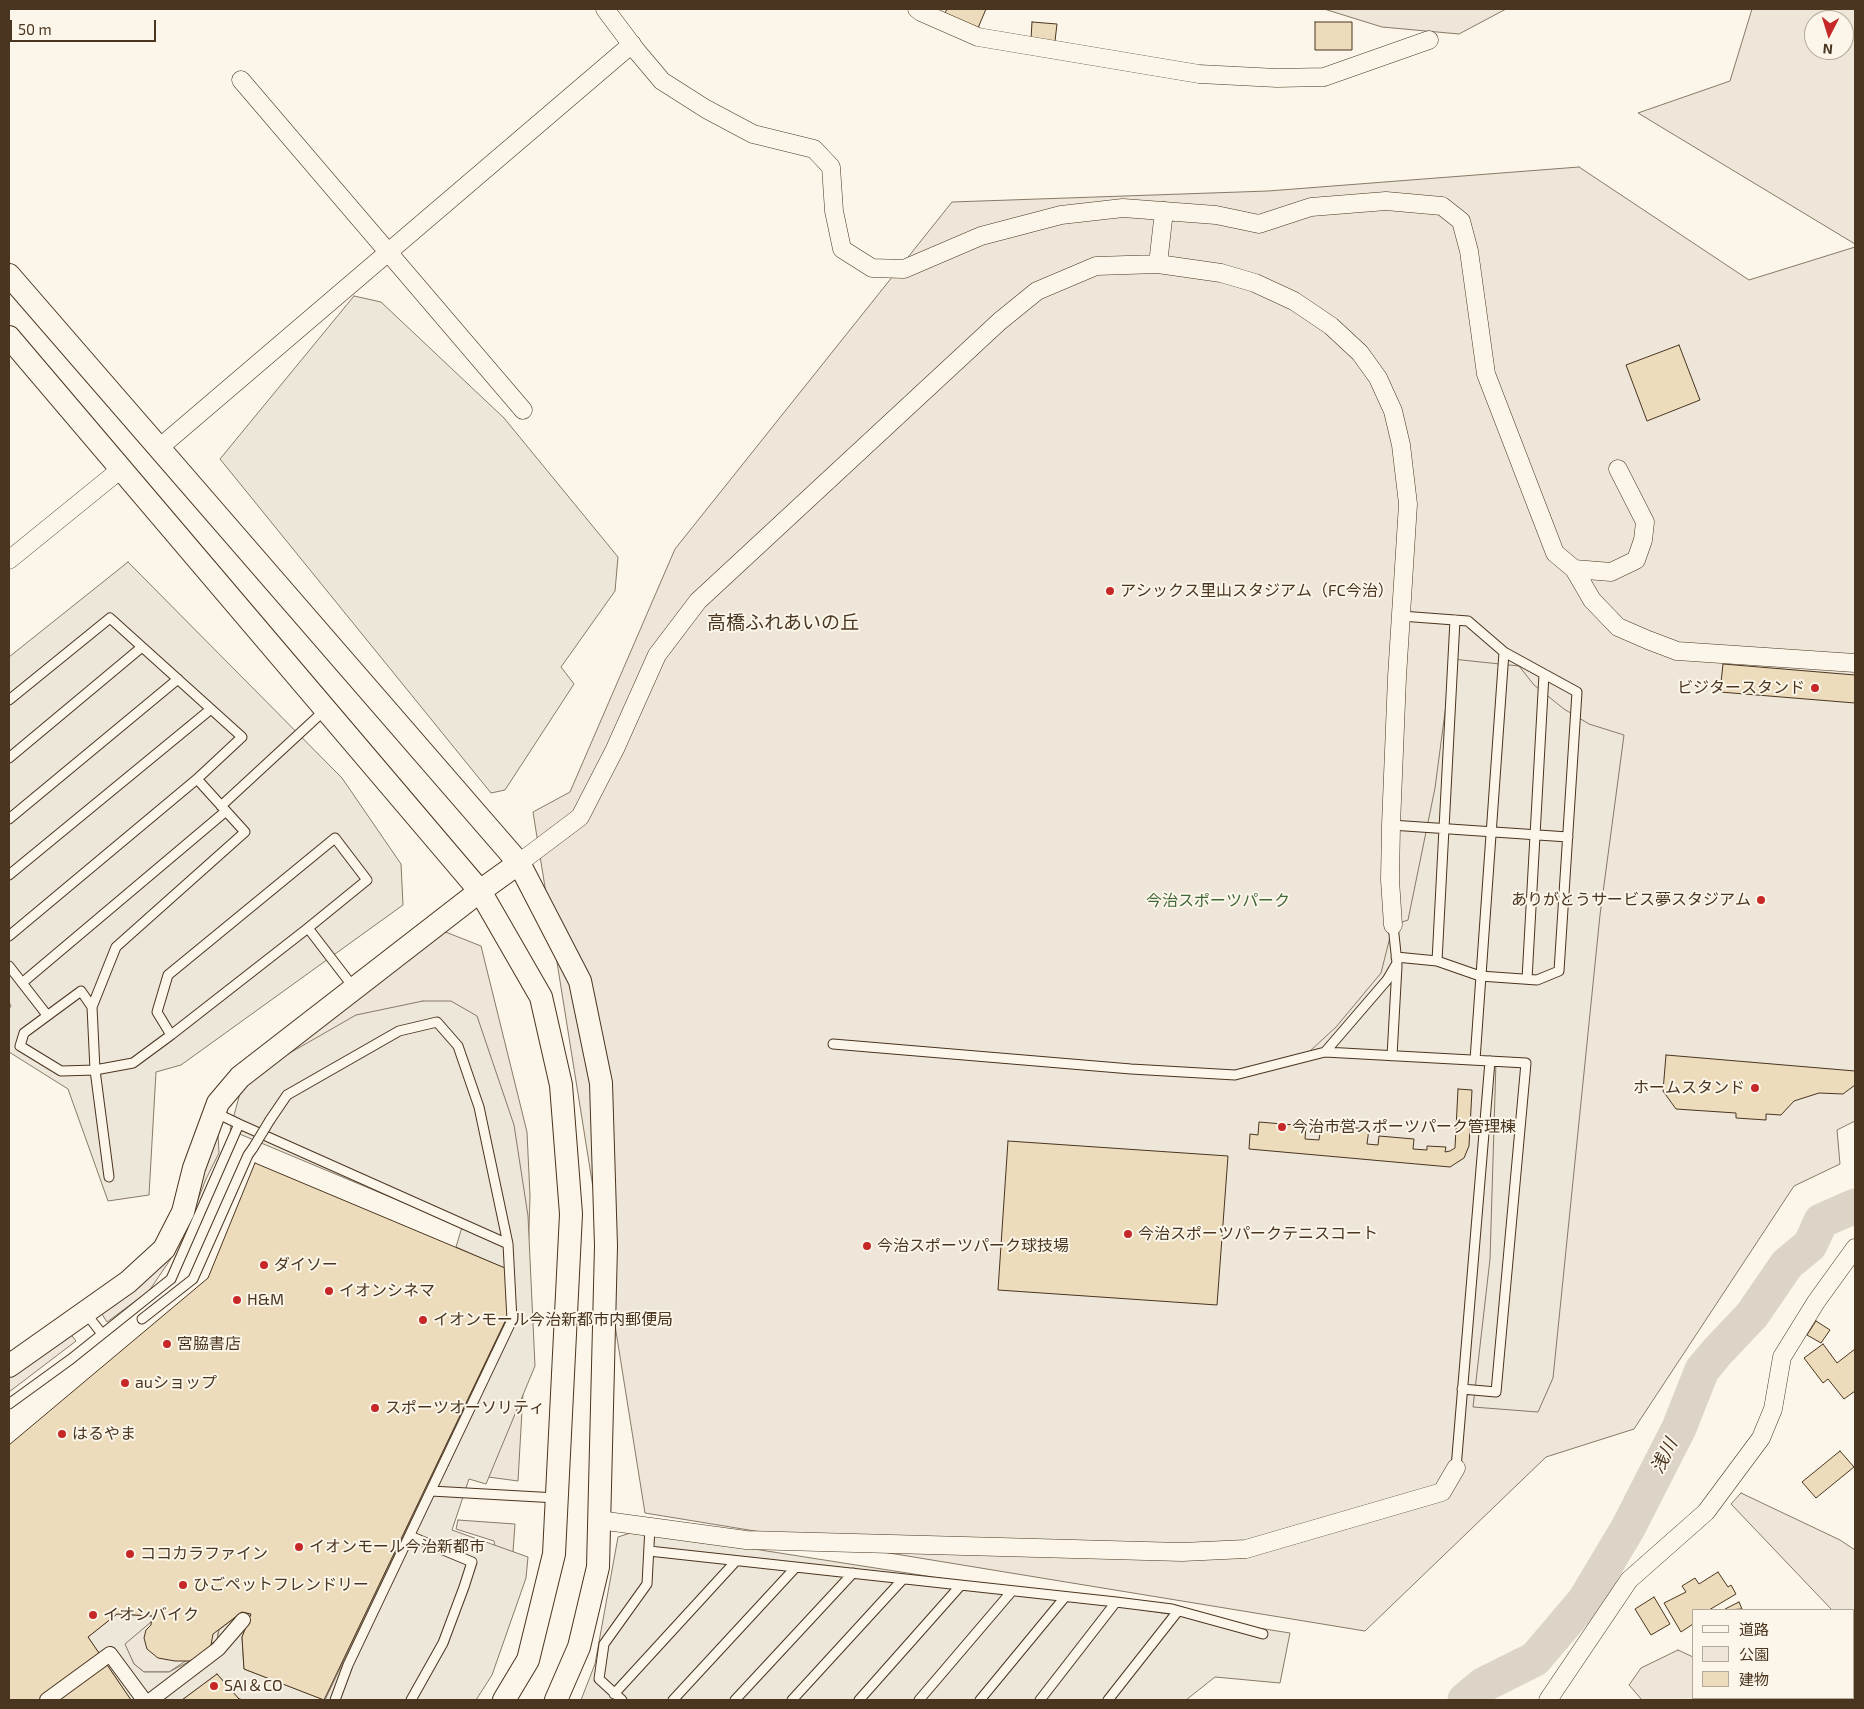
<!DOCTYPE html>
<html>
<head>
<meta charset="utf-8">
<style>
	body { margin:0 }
	#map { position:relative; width:1864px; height:1709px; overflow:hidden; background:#fbf6e9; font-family:"Exo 2","Noto Sans JP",sans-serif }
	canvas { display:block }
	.frame { position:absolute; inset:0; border:10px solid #4a3520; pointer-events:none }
	.legend { position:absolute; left:1692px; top:1609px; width:162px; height:90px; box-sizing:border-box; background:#fbf6e9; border:1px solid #b4a999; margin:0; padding:6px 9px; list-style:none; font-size:15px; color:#4a3520 }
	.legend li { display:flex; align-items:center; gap:10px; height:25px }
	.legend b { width:25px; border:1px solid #b4a999 }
	.north { position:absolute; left:1804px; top:10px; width:50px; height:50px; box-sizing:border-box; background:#fbf6e9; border:1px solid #b4a999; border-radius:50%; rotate:185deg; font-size:14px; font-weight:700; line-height:20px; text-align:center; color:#4a3520 }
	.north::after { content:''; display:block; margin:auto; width:18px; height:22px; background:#c62828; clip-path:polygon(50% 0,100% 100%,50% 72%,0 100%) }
	.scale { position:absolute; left:10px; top:20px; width:146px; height:22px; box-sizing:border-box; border:2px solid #4a3520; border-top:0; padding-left:6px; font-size:15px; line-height:18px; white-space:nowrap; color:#4a3520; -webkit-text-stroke:4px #fbf6e9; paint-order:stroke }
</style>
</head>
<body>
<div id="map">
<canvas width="1864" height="1709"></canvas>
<div class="frame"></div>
<ul class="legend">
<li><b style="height:6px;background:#fbf6e9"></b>道路</li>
<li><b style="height:14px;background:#ede6d9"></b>公園</li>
<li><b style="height:14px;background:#ecdcbc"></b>建物</li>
</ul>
<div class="north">N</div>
<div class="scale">50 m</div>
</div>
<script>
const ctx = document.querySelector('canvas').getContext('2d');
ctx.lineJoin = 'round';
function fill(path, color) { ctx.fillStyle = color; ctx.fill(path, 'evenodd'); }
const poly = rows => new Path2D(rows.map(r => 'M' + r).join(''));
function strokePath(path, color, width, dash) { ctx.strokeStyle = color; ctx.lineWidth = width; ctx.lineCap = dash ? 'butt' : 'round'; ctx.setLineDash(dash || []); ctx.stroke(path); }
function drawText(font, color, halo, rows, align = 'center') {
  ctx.font = font + ' "Exo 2","Noto Sans JP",sans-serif'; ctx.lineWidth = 4; ctx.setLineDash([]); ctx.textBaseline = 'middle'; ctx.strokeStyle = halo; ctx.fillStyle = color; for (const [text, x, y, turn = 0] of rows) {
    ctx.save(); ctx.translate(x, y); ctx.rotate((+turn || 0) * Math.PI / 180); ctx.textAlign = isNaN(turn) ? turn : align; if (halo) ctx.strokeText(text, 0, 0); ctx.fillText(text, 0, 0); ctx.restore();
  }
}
const green = poly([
	[1324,9,1506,9,1459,34,1382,27,1324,9],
	[1752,9,1855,9,1855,244,1638,113,1730,81,1752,9],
	[1814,20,1844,20,1844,50,1814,50,1814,20],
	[1579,167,1749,280,1855,247,1855,1121,1837,1130,1840,1164,1794,1186,1634,1429,1546,1457,1365,1631,645,1513,533,812,570,792,675,549,952,202,1268,191,1579,167],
	[443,931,481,946,527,1132,530,1196,525,1358,518,1481,466,1474,515,1358,513,1209,289,1061,272,1058,443,931],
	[218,1134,219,1153,206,1179,187,1228,170,1260,149,1291,107,1322,100,1311,137,1283,218,1134],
	[69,1332,76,1341,9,1392,9,1377,69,1332],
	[1741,1493,1840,1540,1855,1550,1855,1635,1853,1632,1853,1610,1832,1610,1731,1504,1741,1493],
	[458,1520,515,1524,513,1552,455,1700,500,1578,494,1541,456,1529,458,1520],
	[164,1611,220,1621,217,1640,169,1672,144,1672,134,1664,124,1644,164,1611],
	[1678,1650,1693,1657,1693,1698,1746,1698,1748,1700,1642,1700,1629,1685,1641,1668,1678,1650]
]);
const parking = poly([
	[354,296,381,302,504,418,618,557,615,591,561,667,574,684,505,790,491,793,220,459,354,296],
	[128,562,342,778,401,864,403,905,181,1065,156,1072,149,1195,108,1201,68,1089,9,1052,9,1009,11,1006,9,1002,9,657,128,562],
	[1452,659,1519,666,1534,685,1564,709,1589,724,1624,735,1600,915,1553,1378,1538,1412,1473,1407,1490,1259,1496,1061,1443,1061,1310,1051,1336,1027,1381,973,1393,925,1408,920,1435,788,1452,659],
	[423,1001,451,1001,477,1016,514,1125,528,1216,535,1366,486,1484,469,1479,452,1530,528,1557,526,1578,492,1675,476,1700,244,1700,239,1699,217,1674,182,1700,131,1700,88,1637,117,1614,152,1616,151,1622,125,1644,134,1664,144,1672,169,1672,203,1654,210,1645,217,1640,219,1630,242,1612,251,1614,242,1637,244,1669,325,1700,510,1311,514,1289,504,1268,456,1247,462,1227,230,1130,242,1086,274,1062,356,1015,423,1001],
	[630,1533,703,1541,1290,1633,1280,1683,1215,1677,1186,1700,581,1700,595,1664,618,1537,630,1533]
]);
const river = poly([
	[1465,1700,1483,1685,1535,1659,1585,1600,1628,1528,1679,1428,1702,1370,1717,1352,1752,1315,1787,1264,1810,1245,1821,1221,1855,1206]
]);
const building = poly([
	[947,9,986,9,978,28,945,13,947,9],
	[1032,22,1057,24,1055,41,1031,39,1032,22],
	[1315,22,1352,22,1352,50,1315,50,1315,22],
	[1679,345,1700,400,1647,421,1626,365,1679,345],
	[1723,664,1855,675,1855,703,1720,692,1723,664],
	[1666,1055,1855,1071,1855,1085,1843,1094,1819,1093,1794,1101,1781,1115,1766,1114,1766,1120,1736,1118,1736,1113,1676,1109,1663,1091,1666,1055],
	[1458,1089,1472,1090,1469,1146,1464,1158,1450,1167,1249,1149,1250,1134,1258,1135,1259,1122,1306,1126,1305,1139,1319,1140,1321,1125,1369,1129,1367,1144,1378,1145,1379,1136,1414,1139,1413,1149,1427,1150,1427,1146,1446,1147,1445,1152,1450,1151,1455,1148,1458,1089],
	[1008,1141,1228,1156,1217,1305,998,1290,1008,1141],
	[255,1163,505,1268,514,1289,510,1311,324,1700,244,1669,242,1637,251,1614,242,1612,213,1634,211,1645,203,1654,190,1661,175,1661,158,1658,147,1649,144,1638,146,1630,151,1625,152,1616,117,1614,88,1637,131,1700,9,1700,9,1445,208,1278,255,1163],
	[1816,1321,1830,1330,1821,1343,1807,1335,1816,1321],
	[1823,1344,1837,1363,1855,1349,1855,1391,1844,1399,1828,1379,1823,1383,1804,1358,1823,1344],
	[1840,1451,1854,1467,1816,1498,1802,1482,1840,1451],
	[1718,1572,1728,1587,1731,1585,1736,1594,1709,1610,1693,1610,1693,1624,1681,1632,1664,1603,1686,1592,1682,1586,1695,1578,1699,1584,1718,1572],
	[1654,1597,1670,1624,1651,1635,1635,1609,1654,1597],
	[1739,1602,1742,1609,1726,1610,1725,1609,1739,1602],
	[217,1674,239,1699,244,1700,182,1700,217,1674]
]);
const service = poly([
	[1401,616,1468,621,1504,652,1475,1060],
	[9,700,110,618,242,737,197,779,9,936],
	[9,758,142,647],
	[197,779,245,832,116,947,92,1007,95,1070,133,1063,171,1035,308,928,354,988],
	[221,806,326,709],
	[9,819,178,679],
	[1391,825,1568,837],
	[9,875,211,709],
	[1393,925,1397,963,1387,980,1325,1052,1526,1063,1496,1392,1462,1389],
	[1396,957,1437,961,1480,976,1537,980,1559,971,1577,692,1504,652],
	[1437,961,1455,620],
	[9,966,47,1015],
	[1527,979,1544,674],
	[22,983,226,811],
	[92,1007,81,991,24,1033,20,1046,61,1071,95,1070,109,1177],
	[171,1035,157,1012,168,975,335,838,367,880,308,928],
	[833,1044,1131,1069,1235,1075,1325,1052],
	[1392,1056,1397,966],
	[270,1120,287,1095,399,1031,437,1022,458,1046,479,1107,508,1244,512,1320,348,1665,335,1700],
	[239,1124,508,1244],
	[85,1312,102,1334],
	[142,1319,193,1279,248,1155,253,1148],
	[9,1404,71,1359,171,1279,239,1124,214,1112],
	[1456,1468,1490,1061],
	[431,1491,557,1498],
	[410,1536,472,1562,464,1587,443,1643,411,1700],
	[649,1551,1116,1602,1040,1700],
	[1116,1602,1172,1609,1263,1634],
	[614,1694,736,1561],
	[622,1700,599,1679,604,1644,647,1584,650,1527],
	[673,1700,796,1567],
	[735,1700,853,1573],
	[792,1700,903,1579],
	[859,1700,961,1585],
	[919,1700,1012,1591],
	[980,1700,1065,1597],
	[1108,1700,1178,1611]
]);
const pedestrian = poly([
	[47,1700,110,1654,144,1700],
	[151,1700,218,1649,243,1620]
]);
const minor = poly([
	[605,9,635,49,662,81,706,109,753,134,814,149,831,167,834,211,842,249,872,268,904,269,981,236,1061,215,1123,208,1216,215,1259,224,1311,207,1386,201,1442,206,1461,221,1469,251,1486,374,1555,553,1574,569,1611,572,1636,560,1643,540,1645,522,1618,469],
	[917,9,921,12,978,37,1199,74,1277,78,1324,77,1429,40],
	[241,80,523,410],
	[1158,264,1221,273,1255,283,1294,301,1331,326,1360,353,1378,378,1393,411,1401,445,1408,504,1397,677,1391,825,1390,880,1393,925],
	[159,448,632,44],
	[9,560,121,469],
	[1574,569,1592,600,1618,627,1648,640,1677,651,1855,663],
	[519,863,580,817,615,749,657,655,698,601,1000,321,1037,291,1096,266,1158,264,1164,211],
	[599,1520,746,1540,1182,1552,1246,1549,1442,1492,1456,1468],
	[1548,1700,1629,1580,1706,1512,1761,1438,1773,1409,1782,1357,1816,1302,1855,1248]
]);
const tertiary = poly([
	[9,275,519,863,580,981,601,1083,606,1246,598,1567,579,1647,556,1700],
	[9,337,480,891,541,997,561,1085,571,1214,554,1554,528,1660,504,1700],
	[9,1366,128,1282,164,1249,183,1212,194,1168,218,1103,240,1077,480,891,519,863]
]);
const serviceBridge = poly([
	[253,1148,270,1120]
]);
const markers = [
	[1110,591,5,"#c62828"],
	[1815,688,5,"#c62828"],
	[1761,900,5,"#c62828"],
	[1755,1088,5,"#c62828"],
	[1282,1127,5,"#c62828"],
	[1128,1234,5,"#c62828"],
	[867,1246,5,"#c62828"],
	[264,1265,5,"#c62828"],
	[329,1291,5,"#c62828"],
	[237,1300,5,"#c62828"],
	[423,1320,5,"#c62828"],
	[167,1344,5,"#c62828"],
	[125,1383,5,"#c62828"],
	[375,1408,5,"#c62828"],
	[62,1434,5,"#c62828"],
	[299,1547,5,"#c62828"],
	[130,1554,5,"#c62828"],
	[183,1585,5,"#c62828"],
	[93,1615,5,"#c62828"],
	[214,1686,5,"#c62828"]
];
const poiNames = [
	["アシックス里山スタジアム（FC今治）",1120,591],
	["ビジタースタンド",1805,688,"right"],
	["ありがとうサービス夢スタジアム",1751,900,"right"],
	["ホームスタンド",1745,1088,"right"],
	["今治市営スポーツパーク管理棟",1292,1127],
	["今治スポーツパークテニスコート",1138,1234],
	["今治スポーツパーク球技場",877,1246],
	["ダイソー",274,1265],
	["イオンシネマ",339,1291],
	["H&M",247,1300],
	["イオンモール今治新都市内郵便局",433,1320],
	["宮脇書店",177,1344],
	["auショップ",135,1383],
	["スポーツオーソリティ",385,1408],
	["はるやま",72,1434],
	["イオンモール今治新都市",309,1547],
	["ココカラファイン",140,1554],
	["ひごペットフレンドリー",193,1585],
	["イオンバイク",103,1615],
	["SAI＆CO",224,1686]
];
const parkNames = [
	["今治スポーツパーク",1218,901]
];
const waterNames = [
	["浅川",1664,1456,-63]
];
const quarterNames = [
	["高橋ふれあいの丘",783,623]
];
fill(green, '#ede6d9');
strokePath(green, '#887966', 1);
fill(parking, '#ede7d9');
strokePath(parking, '#887966', 1);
strokePath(river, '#dcd4c6', 35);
fill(building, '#ecdcbc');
strokePath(building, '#4a3520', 1);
strokePath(service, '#4a3520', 11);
strokePath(pedestrian, '#4a3520', 16);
strokePath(minor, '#4a3520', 19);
strokePath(tertiary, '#4a3520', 24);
strokePath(service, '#fbf6e9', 9);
strokePath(pedestrian, '#fbf6e9', 14);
strokePath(minor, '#fbf6e9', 18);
strokePath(tertiary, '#fbf6e9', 22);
strokePath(serviceBridge, '#4a3520', 11, []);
strokePath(serviceBridge, '#fbf6e9', 9);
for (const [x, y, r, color] of markers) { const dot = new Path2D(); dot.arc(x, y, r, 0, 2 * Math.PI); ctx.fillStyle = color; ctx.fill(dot); strokePath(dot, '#fbf6e9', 2); }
drawText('16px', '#4a3520', '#fbf6e9', poiNames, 'left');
drawText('16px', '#436837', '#fbf6e9', parkNames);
drawText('italic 18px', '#4a3520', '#fbf6e9', waterNames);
drawText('19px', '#4a3520', '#fbf6e9', quarterNames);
</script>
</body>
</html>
